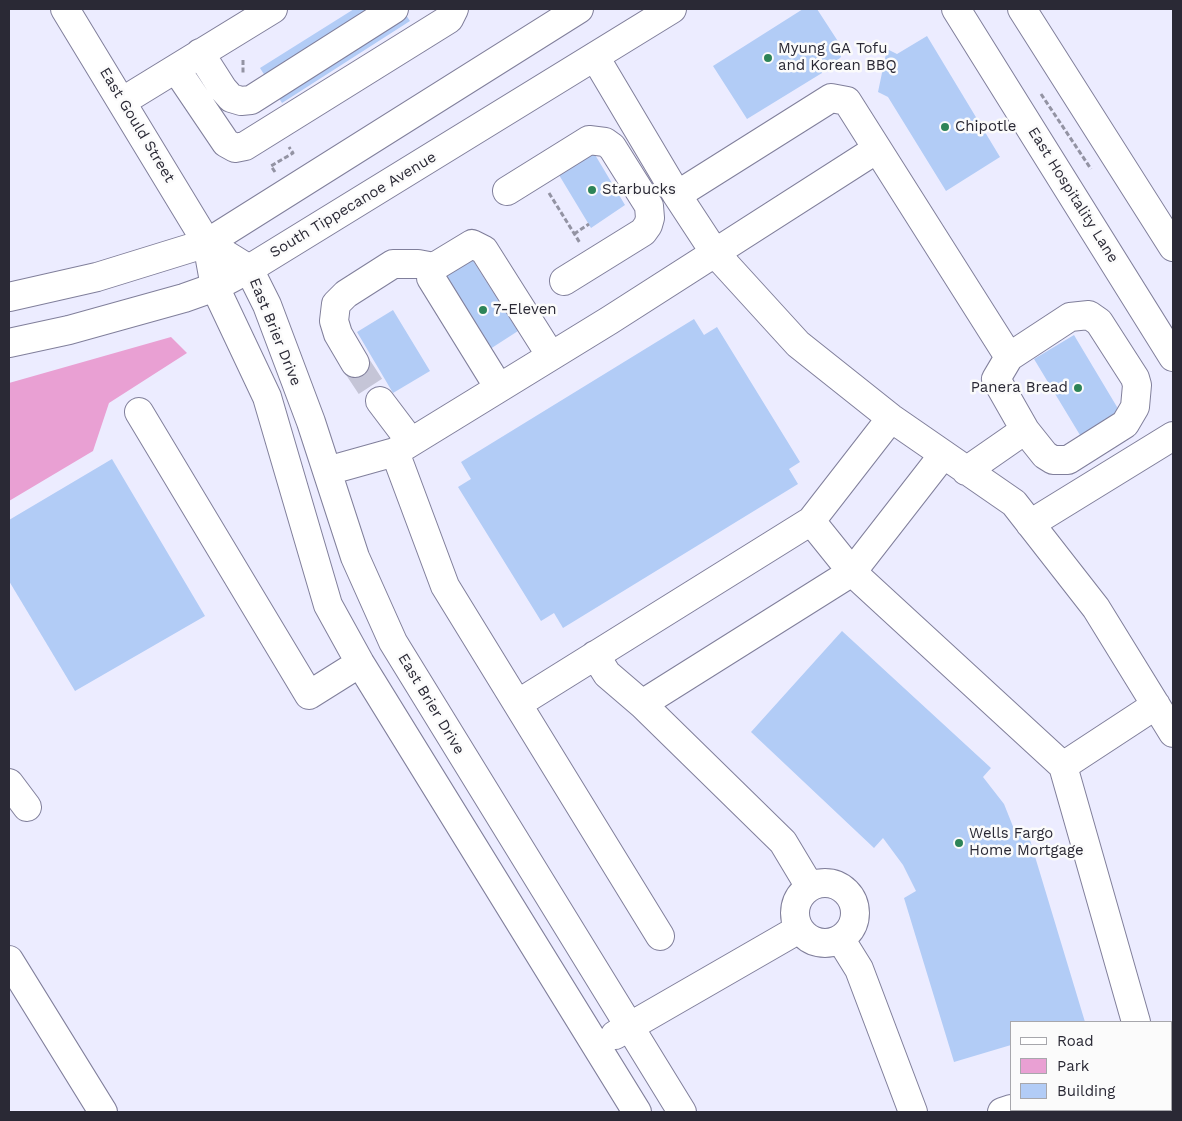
<!DOCTYPE html>
<html>
<head>
<meta charset="utf-8">
<style>
	body { margin:0 }
	#map { position:relative; width:1182px; height:1121px; overflow:hidden; background:#ececff; font-family:"Work Sans",sans-serif }
	canvas { display:block }
	.frame { position:absolute; inset:0; border:10px solid #2a2935; pointer-events:none }
	.legend { position:absolute; left:1010px; top:1021px; width:162px; height:90px; box-sizing:border-box; background:#fbfbfb; border:1px solid #a7a7ac; margin:0; padding:6px 9px; list-style:none; font-size:15px; color:#2a2935 }
	.legend li { display:flex; align-items:center; gap:10px; height:25px }
	.legend b { width:25px; border:1px solid #a7a7ac }
</style>
</head>
<body>
<div id="map">
<canvas width="1182" height="1121"></canvas>
<div class="frame"></div>
<ul class="legend">
<li><b style="height:6px;background:#fff"></b>Road</li>
<li><b style="height:14px;background:#e9a0d3"></b>Park</li>
<li><b style="height:14px;background:#b2ccf6"></b>Building</li>
</ul>
</div>
<script>
const ctx = document.querySelector('canvas').getContext('2d');
ctx.lineJoin = 'round';
function fill(path, color) { ctx.fillStyle = color; ctx.fill(path, 'evenodd'); }
const poly = rows => new Path2D(rows.map(r => 'M' + r).join(''));
function strokePath(path, color, width, dash) { ctx.strokeStyle = color; ctx.lineWidth = width; ctx.lineCap = dash ? 'butt' : 'round'; ctx.setLineDash(dash || []); ctx.stroke(path); }
function drawText(font, color, halo, rows, align = 'center') {
  ctx.font = font + ' "Work Sans",sans-serif'; ctx.lineWidth = 5; ctx.setLineDash([]); ctx.textBaseline = 'middle'; ctx.strokeStyle = halo; ctx.fillStyle = color; for (const [text, x, y, turn = 0] of rows) {
    ctx.save(); ctx.translate(x, y); ctx.rotate((+turn || 0) * Math.PI / 180); ctx.textAlign = isNaN(turn) ? turn : align; if (halo) ctx.strokeText(text, 0, 0); ctx.fillText(text, 0, 0); ctx.restore();
  }
}
const green = poly([
	[171,337,187,353,109,403,93,451,9,501,9,383]
]);
const building = poly([
	[354,9,402,9,410,21,282,103,260,68],
	[803,9,817,9,841,46,841,57,832,65,820,64,818,66,822,73,747,119,713,66],
	[927,36,1000,157,946,191,888,97,878,92,887,49,897,54],
	[594,153,625,205,591,228,559,175],
	[472,259,518,331,487,351,441,279],
	[393,310,430,371,393,393,357,332],
	[694,319,704,335,717,327,800,462,789,469,798,484,563,628,554,613,541,621,458,487,471,479,461,462],
	[1074,335,1123,417,1083,440,1034,359],
	[112,459,205,616,75,691,9,581,9,520],
	[842,631,991,768,983,777,1004,804,1016,834,1027,830,1085,1022,1011,1022,1011,1045,954,1062,904,898,916,891,903,865,883,838,874,848,751,732]
]);
const minorTunnel = poly([
	[355,363,380,401]
]);
const path = poly([
	[243,60,243,75],
	[1041,94,1091,169],
	[275,172,271,166,293,153,289,147],
	[549,193,580,243],
	[574,234,589,224]
]);
const minor = poly([
	[65,9,207,243,215,287,267,397,328,605,360,663,637,1112],
	[200,53,223,89,231,98,241,101,251,100,394,9],
	[595,57,677,195,715,253,798,344,891,418,1014,503,1096,608,1173,733],
	[176,69,226,143,235,148,245,146,449,19,454,9],
	[123,101,273,9],
	[507,191,589,140,605,142,612,147,649,206,650,218,648,225,643,232,564,281],
	[677,195,831,98,847,101,1009,357,996,379,1025,430,966,471],
	[207,243,249,269,267,305,311,422,355,557,393,642,682,1112],
	[1009,357,1070,317,1089,315,1099,322,1135,378,1137,385,1135,407,1125,424,1068,460,1053,460,1045,455,1025,430],
	[355,363,338,334,334,321,336,304,346,294,393,264,418,264,434,267],
	[499,388,431,278,434,267,472,244,484,250,551,356],
	[380,401,411,442],
	[139,412,309,695,360,663],
	[395,452,445,586,660,936],
	[327,471,395,452,610,320,877,149],
	[811,521,852,572,1063,766,1136,1022],
	[1030,524,1173,436],
	[595,655,607,674,642,704,783,842,810,887],
	[519,703,811,521,891,418],
	[642,704,852,572,943,455],
	[1063,766,1156,705],
	[9,783,27,807],
	'795 913a30 30 0 1 1 60 0a30 30 0 1 1-60 0Z',
	[841,940,859,969,913,1112],
	[9,960,103,1112],
	[615,1035,799,929],
	[1150,1110,1151,1112],
	[1002,1112,1011,1109]
]);
const major = poly([
	[956,9,1173,357],
	[1022,9,1173,247],
	[9,297,97,277,207,243,579,9],
	[9,343,69,330,184,298,215,287,249,269,672,9]
]);
const markers = [
	[768,58,5,"#2d8458"],
	[945,127,5,"#2d8458"],
	[592,190,5,"#2d8458"],
	[483,310,5,"#2d8458"],
	[1078,388,5,"#2d8458"],
	[959,843,5,"#2d8458"]
];
const poiNames = [
	["Myung GA Tofu",778,49],
	["and Korean BBQ",778,66],
	["Chipotle",955,127],
	["Starbucks",602,190],
	["7-Eleven",493,310],
	["Panera Bread",1068,388,"right"],
	["Wells Fargo",969,834],
	["Home Mortgage",969,851]
];
const streetNames = [
	["East Gould Street",137,125,59],
	["East Hospitality Lane",1073,195,58],
	["South Tippecanoe Avenue",353,205,-31],
	["East Brier Drive",275,332,68],
	["East Brier Drive",431,704,59]
];
fill(green, '#e9a0d3');
fill(building, '#b2ccf6');
strokePath(minorTunnel, '#c5c5d7', 28, [28, 14]);
strokePath(minor, '#807f9b', 30);
strokePath(major, '#807f9b', 30);
strokePath(path, '#9393a3', 3, [5, 2.5]);
strokePath(minor, '#fff', 28);
strokePath(major, '#fff', 28);
for (const [x, y, r, color] of markers) { const dot = new Path2D(); dot.arc(x, y, r, 0, 2 * Math.PI); ctx.fillStyle = color; ctx.fill(dot); strokePath(dot, '#fbfbfb', 2); }
drawText('15px', '#2a2935', '#fbfbfb', poiNames, 'left');
drawText('15px', '#2a2935', '#fbfbfb', streetNames);
</script>
</body>
</html>
